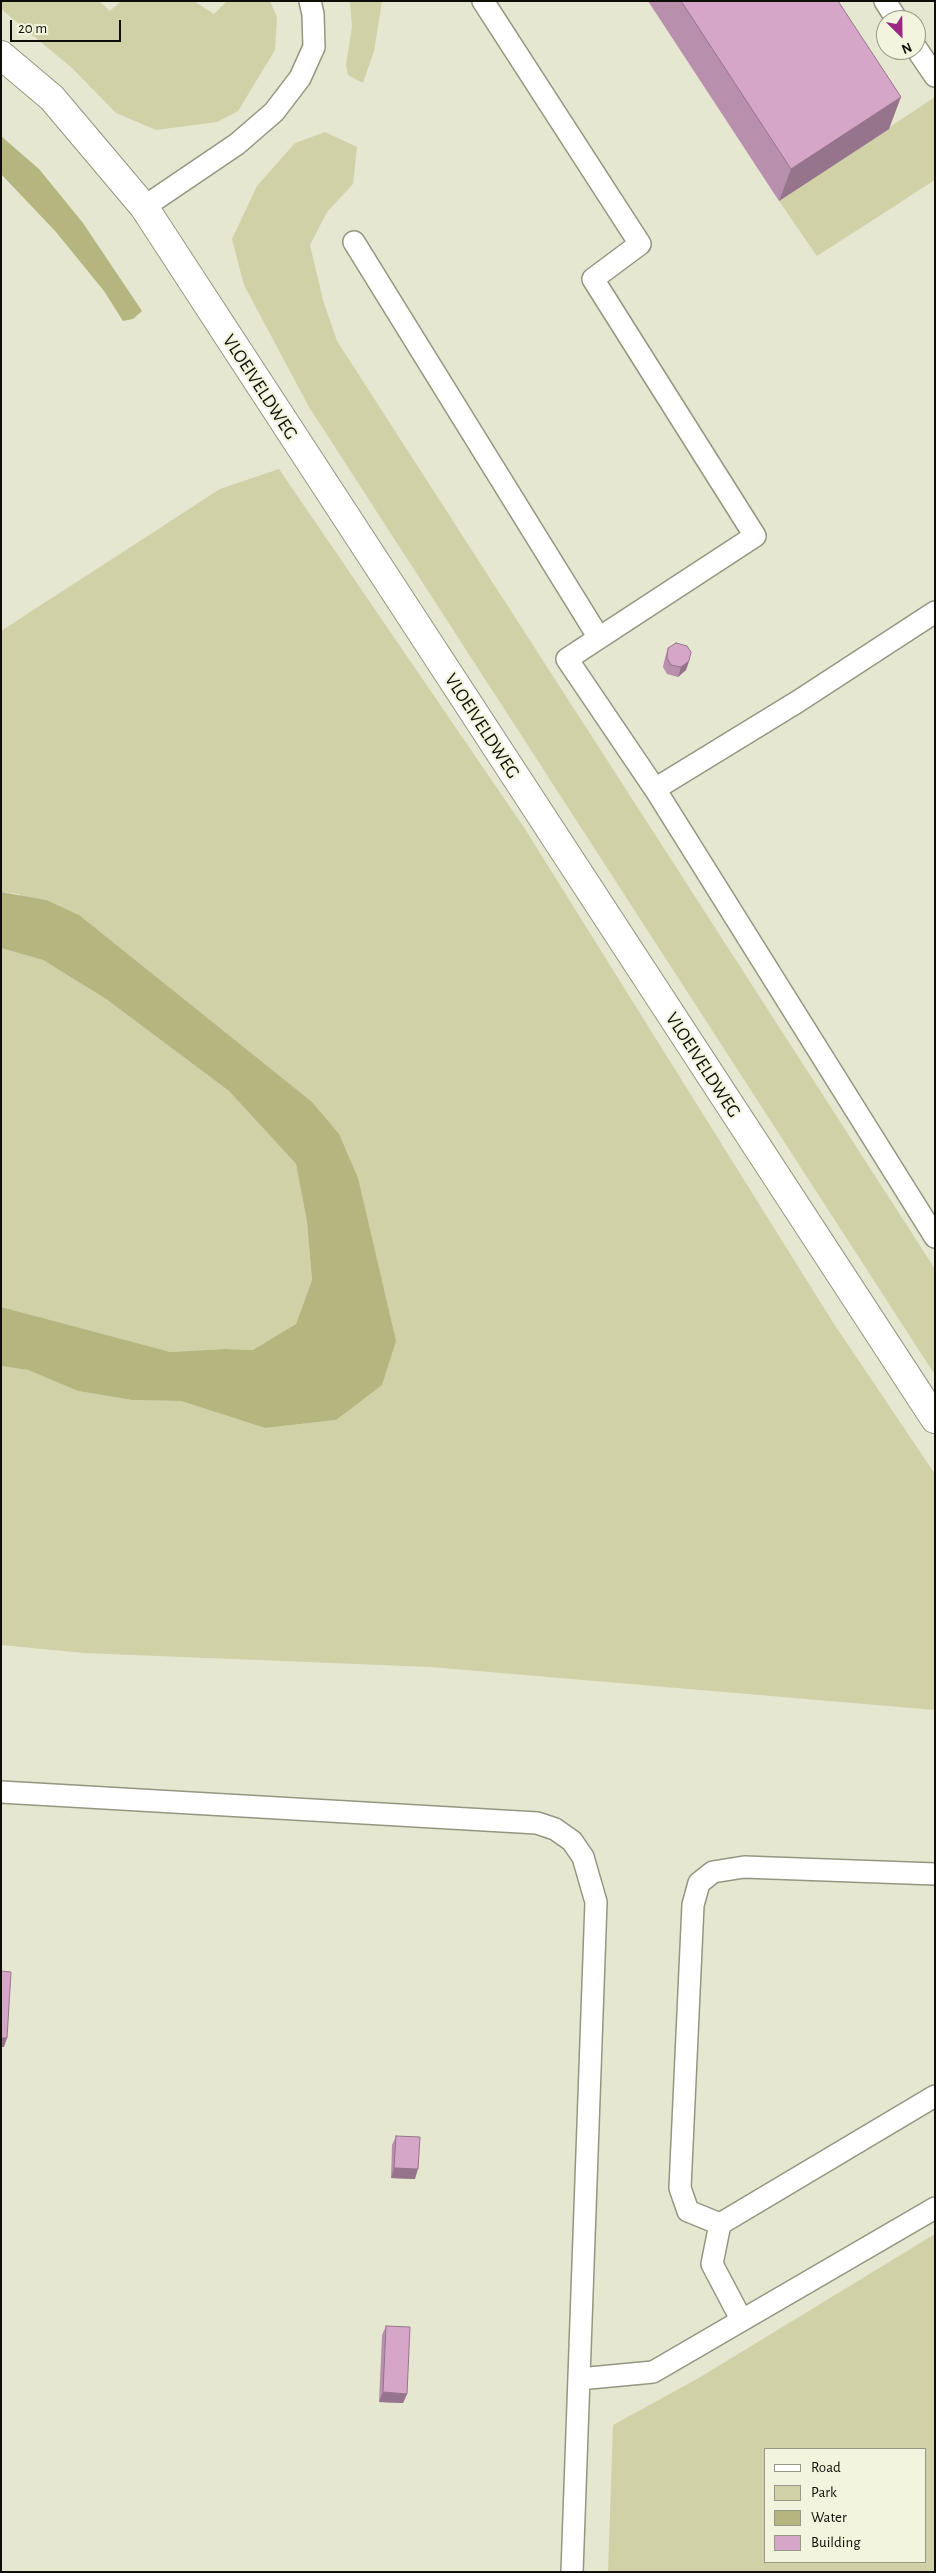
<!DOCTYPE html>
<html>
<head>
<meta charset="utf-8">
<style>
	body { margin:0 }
	#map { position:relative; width:936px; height:2573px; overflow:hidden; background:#e6e7d0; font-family:"Alegreya Sans",sans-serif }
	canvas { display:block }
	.frame { position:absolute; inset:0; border:2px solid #0e0e07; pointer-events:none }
	.legend { position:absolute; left:764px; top:2448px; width:162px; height:115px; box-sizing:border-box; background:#f3f4dd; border:1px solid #979887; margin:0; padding:6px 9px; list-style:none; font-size:15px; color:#0e0e07 }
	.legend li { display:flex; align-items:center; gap:10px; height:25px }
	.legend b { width:25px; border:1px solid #979887 }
	.north { position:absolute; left:876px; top:10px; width:50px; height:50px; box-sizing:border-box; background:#f3f4dd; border:1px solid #979887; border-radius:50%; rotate:157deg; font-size:14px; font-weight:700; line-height:20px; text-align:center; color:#0e0e07 }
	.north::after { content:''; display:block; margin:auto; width:18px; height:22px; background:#9a2783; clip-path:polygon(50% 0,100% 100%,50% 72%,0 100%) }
	.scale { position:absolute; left:10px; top:20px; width:111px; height:22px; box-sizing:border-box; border:2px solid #0e0e07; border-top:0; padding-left:6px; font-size:15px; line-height:18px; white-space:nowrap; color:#0e0e07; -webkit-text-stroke:4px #f3f4dd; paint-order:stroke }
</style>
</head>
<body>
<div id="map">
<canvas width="936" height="2573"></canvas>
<div class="frame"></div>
<ul class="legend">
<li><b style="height:6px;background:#fff"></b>Road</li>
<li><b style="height:14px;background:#d0d1a7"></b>Park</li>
<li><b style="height:14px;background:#b5b580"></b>Water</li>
<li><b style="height:14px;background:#d6a6c8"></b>Building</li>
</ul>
<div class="north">N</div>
<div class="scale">20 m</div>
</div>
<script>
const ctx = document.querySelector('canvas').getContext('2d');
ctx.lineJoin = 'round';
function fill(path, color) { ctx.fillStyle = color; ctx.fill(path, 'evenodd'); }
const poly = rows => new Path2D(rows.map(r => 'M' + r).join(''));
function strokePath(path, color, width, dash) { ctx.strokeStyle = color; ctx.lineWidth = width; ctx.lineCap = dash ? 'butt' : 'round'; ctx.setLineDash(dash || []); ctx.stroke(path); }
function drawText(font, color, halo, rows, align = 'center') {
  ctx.font = font + ' "Alegreya Sans",sans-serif'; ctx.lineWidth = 4.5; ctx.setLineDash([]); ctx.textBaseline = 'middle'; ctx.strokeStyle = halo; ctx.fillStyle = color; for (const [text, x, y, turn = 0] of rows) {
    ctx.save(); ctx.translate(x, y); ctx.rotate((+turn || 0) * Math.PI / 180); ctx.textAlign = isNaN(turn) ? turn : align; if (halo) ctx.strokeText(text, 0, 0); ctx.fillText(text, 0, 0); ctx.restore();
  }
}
const green = poly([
	[1,1,99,1,110,11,121,1,194,1,214,14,227,1,270,1,277,17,275,50,238,111,217,122,156,130,116,113,72,68,1,9],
	[350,1,382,1,374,51,363,83,348,75,346,65,352,27],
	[935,97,935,180,817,256,779,201],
	[325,132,357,147,353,184,327,212,310,245,323,300,337,341,935,1269,935,1375,309,407,244,285,232,239,257,186,295,143],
	[279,469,525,829,834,1324,935,1474,935,1710,431,1667,84,1653,1,1645,1,1366,28,1370,78,1391,132,1400,181,1401,265,1428,336,1420,358,1178,19,894,1,892,1,631,220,489],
	[1,948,43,960,106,999,229,1091,296,1164,307,1222,312,1280,296,1324,254,1350,225,1349,170,1352,125,1342,1,1307],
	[935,2234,935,2572,608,2572,613,2425,697,2379],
	[765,2449,925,2449,925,2562,765,2562]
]);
const water = poly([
	[1,136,39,169,83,223,142,311,133,319,123,321,104,291,56,232,1,174],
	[1,892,46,900,79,915,312,1102,339,1134,358,1178,396,1341,382,1385,336,1420,265,1428,181,1401,132,1400,78,1391,28,1370,1,1366,1,1307,170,1352,225,1349,253,1350,296,1324,312,1280,307,1222,296,1164,229,1091,106,999,43,960,1,948]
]);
const lane = poly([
	[885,1,897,20],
	[916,48,935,76],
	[144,207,237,144,274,112,300,78,314,47,313,14,310,1],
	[354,242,599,638,755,536,593,279,640,244,483,1],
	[599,638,567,659,655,789,797,702,935,612],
	[655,789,935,1237],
	[1,1792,537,1823,555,1829,572,1841,583,1857,596,1902,572,2572],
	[720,2224,688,2211,680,2188,693,1905,699,1883,713,1872,744,1867,935,1874],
	[741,2319,712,2264,720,2224,935,2096],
	[579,2379,653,2372,935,2208]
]);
const street = poly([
	[1,55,52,98,144,207,935,1419]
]);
const wall = poly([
	[648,1,838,1,889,129,779,201],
	[668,648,689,661,686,670,678,677,667,674,663,667,665,658],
	[396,2136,415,2179,391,2178,392,2145],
	[386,2326,407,2394,403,2403,379,2402,382,2335]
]);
const shadedWall = poly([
	[901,97,889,129,779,201,791,169],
	[689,661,686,670,678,677,681,667],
	[1,2038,7,2038,4,2047,1,2047],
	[394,2168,418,2169,415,2179,391,2178],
	[383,2392,407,2394,403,2403,379,2402]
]);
const building = poly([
	[681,1,838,1,901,97,791,169,681,1],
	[676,643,687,646,691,652,689,661,681,667,671,665,667,658,668,648,676,643],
	[1,1971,11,1972,7,2038,1,2038,1,1971],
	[396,2136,420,2137,418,2169,394,2168,396,2136],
	[386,2326,410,2327,407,2394,383,2392,386,2326]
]);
const streetNames = [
	["VLOEIVELDWEG",260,387,57],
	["VLOEIVELDWEG",482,726,57],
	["VLOEIVELDWEG",703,1065,57]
];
fill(green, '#d0d1a7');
fill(water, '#b5b580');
strokePath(lane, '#959680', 24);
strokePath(street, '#959680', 30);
strokePath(lane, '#fff', 21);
strokePath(street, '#fff', 28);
fill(wall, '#b88fac');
fill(shadedWall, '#96748c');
fill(building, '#d6a6c8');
strokePath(building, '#96748c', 1);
drawText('19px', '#0e0e07', '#f3f4dd', streetNames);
</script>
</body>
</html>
